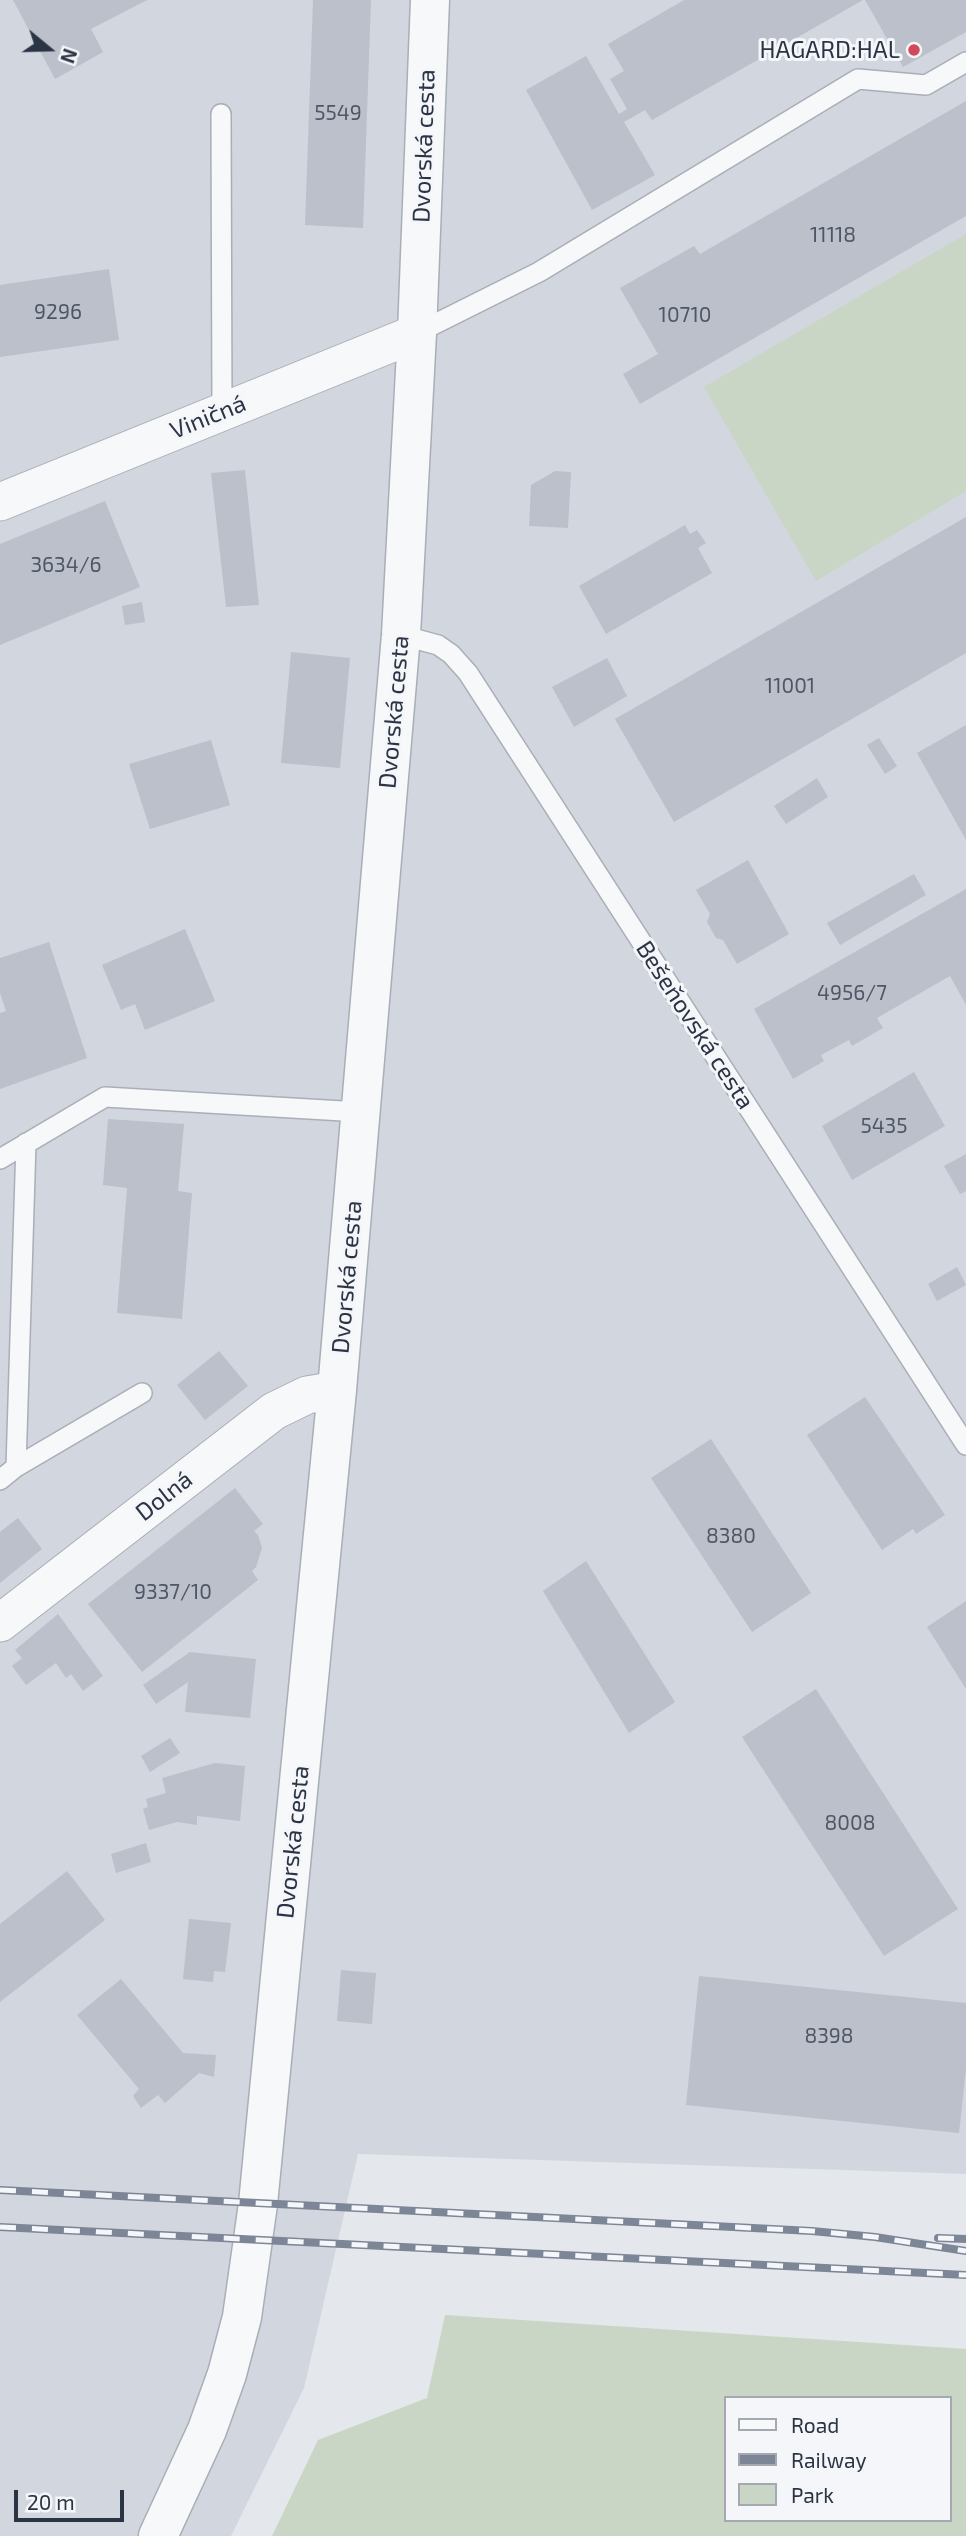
<!DOCTYPE html>
<html>
<head>
<meta charset="utf-8">
<style>
	body { margin:0 }
	#map { position:relative; width:966px; height:2536px; overflow:hidden; background:#e4e7ec; font-family:"Exo 2",sans-serif }
	canvas { display:block }
	.legend { position:absolute; left:724px; top:2396px; width:228px; height:126px; box-sizing:border-box; background:#f4f6f9; border:2px solid #a4a8b1; margin:0; padding:9px 12px; list-style:none; font-size:21px; color:#2b3445 }
	.legend li { display:flex; align-items:center; gap:14px; height:35px }
	.legend b { width:35px; border:2px solid #a4a8b1 }
	.north { position:absolute; left:14px; top:14px; width:70px; height:70px; -webkit-text-stroke:5px #f4f6f9; paint-order:stroke; rotate:109deg; font-size:19px; font-weight:700; line-height:28px; text-align:center; color:#2b3445 }
	.north::after { content:''; display:block; margin:auto; width:24px; height:32px; background:#2b3445; clip-path:polygon(50% 0,100% 100%,50% 72%,0 100%) }
	.scale { position:absolute; left:14px; top:2490px; width:110px; height:32px; box-sizing:border-box; border:4px solid #2b3445; border-top:0; padding-left:9px; font-size:21px; line-height:24px; white-space:nowrap; color:#2b3445; -webkit-text-stroke:5px #f4f6f9; paint-order:stroke }
</style>
</head>
<body>
<div id="map">
<canvas width="966" height="2536"></canvas>
<ul class="legend">
<li><b style="height:9px;background:#f7f8fa"></b>Road</li>
<li><b style="height:9px;background:#7d8696"></b>Railway</li>
<li><b style="height:19px;background:#c9d6c5"></b>Park</li>
</ul>
<div class="north">N</div>
<div class="scale">20 m</div>
</div>
<script>
const ctx = document.querySelector('canvas').getContext('2d');
ctx.lineJoin = 'round';
function fill(path, color) { ctx.fillStyle = color; ctx.fill(path, 'evenodd'); }
const poly = rows => new Path2D(rows.map(r => 'M' + r).join(''));
function strokePath(path, color, width, dash) { ctx.strokeStyle = color; ctx.lineWidth = width; ctx.lineCap = dash ? 'butt' : 'round'; ctx.setLineDash(dash || []); ctx.stroke(path); }
function drawText(font, color, halo, rows, align = 'center') {
  ctx.font = font + ' "Exo 2",sans-serif'; ctx.lineWidth = 6; ctx.setLineDash([]); ctx.textBaseline = 'middle'; ctx.strokeStyle = halo; ctx.fillStyle = color; for (const [text, x, y, turn = 0] of rows) {
    ctx.save(); ctx.translate(x, y); ctx.rotate((+turn || 0) * Math.PI / 180); ctx.textAlign = isNaN(turn) ? turn : align; if (halo) ctx.strokeText(text, 0, 0); ctx.fillText(text, 0, 0); ctx.restore();
  }
}
const built = poly([
	[0,0,966,0,966,2174,358,2154,304,2388,231,2536,0,2536]
]);
const green = poly([
	[966,234,966,491,816,581,704,387],
	[445,2315,966,2349,966,2536,272,2536,318,2440,427,2398],
	[726,2398,950,2398,950,2520,726,2520]
]);
const building = poly([
	[13,0,147,0,91,29,103,52,55,79],
	[313,0,371,0,363,228,305,225],
	[684,0,863,0,652,120,645,110,624,122,655,175,592,210,526,90,586,56,619,114,627,109,610,79,624,71,608,44],
	[865,0,966,0,966,32,903,67],
	[966,101,966,216,640,404,623,374,658,354,620,288,694,246,700,254],
	[109,269,119,340,0,357,0,285],
	[245,470,259,605,226,607,211,473],
	[555,471,571,472,568,528,529,526,531,485],
	[105,501,140,587,0,645,0,544],
	[966,517,966,653,674,822,615,719],
	[685,525,690,534,697,530,706,543,698,548,712,573,606,634,579,586],
	[142,602,145,622,125,625,122,606],
	[291,652,350,658,340,768,281,763],
	[607,658,627,696,574,727,552,687],
	[966,725,966,840,917,753],
	[879,738,897,766,885,774,867,745],
	[211,740,230,805,150,829,129,764],
	[817,778,828,797,786,824,774,806],
	[748,860,789,934,737,964,723,940,716,938,707,922,710,914,696,890],
	[914,874,926,895,840,945,827,923],
	[966,889,966,1005,950,976,877,1018,883,1028,852,1046,849,1040,821,1055,824,1061,793,1079,754,1009],
	[185,929,215,1001,145,1030,135,1004,121,1010,102,965],
	[49,942,87,1058,0,1089,0,1013,6,1011,0,993,0,958],
	[914,1072,945,1126,852,1180,822,1126],
	[108,1119,184,1124,178,1191,192,1193,182,1319,117,1313,127,1188,103,1185],
	[966,1154,966,1191,960,1194,944,1166],
	[957,1267,966,1285,937,1301,928,1284],
	[219,1351,248,1386,205,1420,177,1385],
	[865,1397,945,1515,916,1534,913,1529,882,1550,807,1435],
	[711,1439,811,1593,752,1632,651,1478],
	[235,1488,263,1524,254,1531,258,1535,262,1548,256,1567,252,1571,258,1580,142,1672,88,1604],
	[18,1518,42,1549,0,1583,0,1532],
	[586,1561,675,1702,629,1733,543,1591],
	[966,1601,966,1689,927,1627],
	[58,1614,103,1676,83,1691,71,1674,66,1678,56,1663,26,1685,12,1666,22,1658,15,1650],
	[190,1652,256,1659,250,1718,185,1712,188,1682,156,1704,143,1685],
	[816,1689,958,1909,884,1956,742,1737],
	[170,1738,180,1753,150,1772,141,1756],
	[215,1763,245,1766,240,1821,197,1816,197,1825,177,1822,149,1830,143,1809,148,1807,146,1799,166,1793,162,1778],
	[146,1843,151,1862,116,1873,111,1854],
	[67,1871,105,1920,0,2002,0,1924],
	[189,1919,231,1923,225,1972,214,1971,213,1982,183,1979],
	[341,1970,376,1973,372,2024,337,2021],
	[699,1976,966,2003,966,2069,959,2133,686,2105],
	[121,1979,183,2053,216,2055,214,2077,199,2073,165,2103,158,2095,141,2108,133,2096,139,2089,77,2015]
]);
const service = poly([
	[221,114,222,411],
	[417,333,539,272,858,79,926,85,966,62],
	[401,635,438,645,451,654,468,673,966,1445],
	[0,1159,105,1097,360,1112],
	[16,1467,26,1143],
	[0,1480,16,1467,142,1393]
]);
const minor = poly([
	[0,502,417,333],
	[0,1623,274,1411,307,1395,337,1390]
]);
const tertiary = poly([
	[158,2536,207,2430,227,2374,242,2317,258,2204,337,1390,401,635,417,333,430,0]
]);
const rail = poly([
	[0,2190,812,2231,875,2237,966,2251],
	[0,2227,966,2275],
	[938,2238,966,2239]
]);
const markers = [
	[914,50,7,"#d1495b"]
];
const numberNames = [
	["5549",338,113],
	["11118",833,235],
	["9296",58,312],
	["10710",685,315],
	["3634/6",66,565],
	["11001",790,686],
	["4956/7",852,993],
	["5435",884,1126],
	["8380",731,1536],
	["9337/10",173,1592],
	["8008",850,1823],
	["8398",829,2036]
];
const poiNames = [
	["HAGARD:HAL",900,50]
];
const streetNames = [
	["Dvorská cesta",424,146,-88],
	["Viničná",208,417,-22],
	["Dvorská cesta",394,712,-85],
	["Bešeňovská cesta",695,1025,57],
	["Dvorská cesta",347,1277,-85],
	["Dolná",164,1496,-38],
	["Dvorská cesta",293,1842,-84]
];
fill(built, '#d2d6de');
fill(green, '#c9d6c5');
fill(building, '#bbc0ca');
strokePath(service, '#a9aeb7', 22);
strokePath(minor, '#a9aeb7', 39);
strokePath(tertiary, '#a9aeb7', 41);
strokePath(service, '#f7f8fa', 19);
strokePath(minor, '#f7f8fa', 37);
strokePath(tertiary, '#f7f8fa', 38);
strokePath(rail, '#7d8696', 8);
strokePath(rail, '#f4f6f9', 5, [16]);
for (const [x, y, r, color] of markers) { const dot = new Path2D(); dot.arc(x, y, r, 0, 2 * Math.PI); ctx.fillStyle = color; ctx.fill(dot); strokePath(dot, '#f4f6f9', 2.5); }
drawText('21px', '#4f5766', null, numberNames);
drawText('24px', '#2b3445', '#f4f6f9', poiNames, 'right');
drawText('24px', '#2b3445', '#f4f6f9', streetNames);
</script>
</body>
</html>
